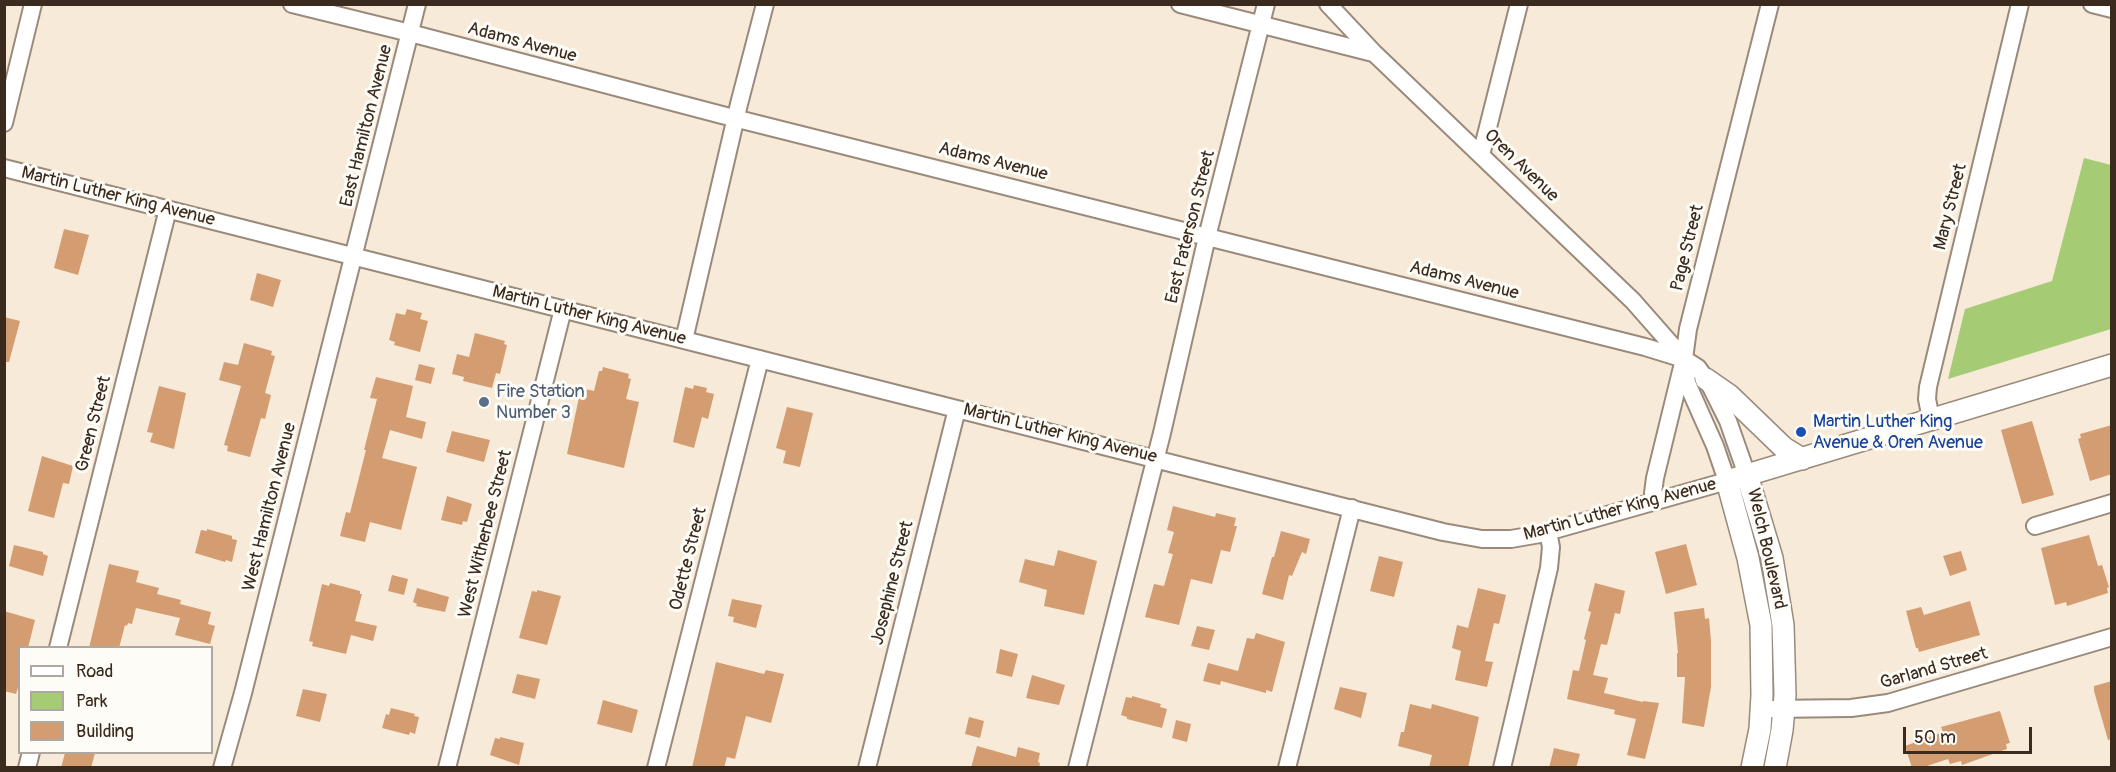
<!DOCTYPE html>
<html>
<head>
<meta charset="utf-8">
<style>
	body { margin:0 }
	#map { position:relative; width:2116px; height:772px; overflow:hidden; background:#f8ead8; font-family:Pangolin,sans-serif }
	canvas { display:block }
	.frame { position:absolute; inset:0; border:6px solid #3b2a1e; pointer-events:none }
	.legend { position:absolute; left:18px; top:646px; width:195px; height:108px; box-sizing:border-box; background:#fdfcf7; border:2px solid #afa8a0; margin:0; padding:8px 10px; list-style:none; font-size:18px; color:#3b2a1e }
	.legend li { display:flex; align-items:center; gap:12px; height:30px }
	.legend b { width:30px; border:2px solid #afa8a0 }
	.scale { position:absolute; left:1903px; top:727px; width:129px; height:27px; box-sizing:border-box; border:3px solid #3b2a1e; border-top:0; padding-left:8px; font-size:18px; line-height:21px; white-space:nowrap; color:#3b2a1e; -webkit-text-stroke:4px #fdfcf7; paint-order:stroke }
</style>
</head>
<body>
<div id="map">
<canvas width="2116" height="772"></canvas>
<div class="frame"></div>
<ul class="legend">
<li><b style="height:8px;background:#fff"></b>Road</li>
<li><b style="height:16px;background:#a5cb75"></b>Park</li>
<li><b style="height:16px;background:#d49c71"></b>Building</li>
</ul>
<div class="scale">50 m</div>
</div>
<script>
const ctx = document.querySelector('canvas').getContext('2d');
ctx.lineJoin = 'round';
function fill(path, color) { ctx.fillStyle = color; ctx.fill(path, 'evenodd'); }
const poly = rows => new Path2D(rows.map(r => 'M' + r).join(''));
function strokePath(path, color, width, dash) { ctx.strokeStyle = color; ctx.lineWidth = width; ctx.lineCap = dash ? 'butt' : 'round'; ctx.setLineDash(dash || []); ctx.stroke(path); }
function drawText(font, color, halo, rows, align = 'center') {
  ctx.font = font + ' Pangolin,sans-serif'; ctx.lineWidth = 6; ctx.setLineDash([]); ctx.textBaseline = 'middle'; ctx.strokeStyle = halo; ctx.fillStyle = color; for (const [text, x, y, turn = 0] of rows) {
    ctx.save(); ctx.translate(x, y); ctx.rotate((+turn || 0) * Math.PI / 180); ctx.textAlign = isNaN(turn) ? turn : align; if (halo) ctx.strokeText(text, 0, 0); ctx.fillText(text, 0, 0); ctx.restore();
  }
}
const green = poly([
	[2084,158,2111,165,2111,329,1948,379,1965,309,2052,281]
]);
const building = poly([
	[64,229,89,235,78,275,54,268],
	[257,273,281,280,273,307,250,300],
	[407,309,422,313,420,319,428,321,420,352,394,345,395,342,389,340,396,313,405,315],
	[4,317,20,321,9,362,4,362],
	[475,333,505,341,504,344,507,345,500,374,496,373,492,388,463,381,464,377,452,374,457,354,469,357],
	[244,343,272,351,271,355,275,356,265,393,271,395,265,419,261,418,250,457,227,451,228,446,224,445,241,386,219,380,224,362,238,365],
	[419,364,435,368,431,384,415,380],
	[603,367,629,374,628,378,631,379,626,399,639,402,624,468,567,454,581,388,594,391,599,371,602,371],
	[376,377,413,386,406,417,426,422,422,439,390,430,382,458,417,467,401,530,370,522,365,542,340,536,346,512,350,513,366,450,364,450,377,399,370,398],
	[694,385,707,388,706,392,714,394,708,419,702,417,694,448,673,442,685,387,693,389],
	[159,386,186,393,174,449,150,442,153,433,147,432],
	[787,407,813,413,800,467,783,463,786,451,776,448],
	[2032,421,2054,495,2022,504,2001,430],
	[2112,425,2112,474,2090,481,2078,439,2081,438,2080,434],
	[452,431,490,440,484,462,446,452],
	[42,456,73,466,69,484,63,483,54,518,28,511],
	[447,496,472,504,467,522,463,521,462,525,441,520],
	[1173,506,1215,517,1216,513,1236,518,1234,526,1237,526,1230,552,1221,550,1212,584,1191,579,1179,625,1145,617,1154,584,1164,586,1173,554,1168,553,1174,532,1167,530],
	[207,529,232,536,232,539,237,540,232,562,226,560,225,562,195,553,201,530,207,531],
	[1281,531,1310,539,1306,554,1302,552,1292,576,1289,575,1283,600,1262,594,1272,557,1274,557],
	[2089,535,2098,566,2102,565,2109,587,2107,588,2108,593,2067,606,2066,602,2055,605,2041,548],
	[1686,544,1697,585,1666,594,1655,552],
	[14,545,43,552,43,554,48,556,43,576,9,566],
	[1058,550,1097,561,1084,615,1044,606,1047,590,1019,582,1025,559,1054,566],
	[1961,551,1967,570,1950,576,1943,556],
	[1379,556,1403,562,1394,597,1370,591],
	[109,564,139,571,136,582,159,588,157,594,181,600,180,604,211,612,208,624,215,626,210,644,175,635,180,618,136,608,132,624,128,623,127,626,125,625,119,648,89,648],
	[392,575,408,579,404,595,388,591],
	[330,583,360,591,360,594,362,594,355,621,377,626,373,641,351,635,346,654,312,646,313,642,309,641,322,584,329,586],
	[1595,583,1625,591,1620,614,1615,613,1607,645,1601,644,1593,675,1608,678,1604,693,1643,702,1643,701,1659,703,1645,759,1627,755,1636,719,1614,714,1615,710,1567,699,1573,670,1579,671,1586,640,1584,639,1591,612,1588,611],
	[417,588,449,597,445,612,416,606,417,604,413,602],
	[1478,588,1506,595,1499,624,1494,623,1485,661,1493,662,1487,687,1455,680,1461,651,1452,648,1457,625,1468,628],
	[537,590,561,596,547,645,519,638,532,591,537,592],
	[732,599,762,605,756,628,733,622,734,617,728,616],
	[1970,601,1980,635,1919,652,1918,648,1916,648,1906,611,1921,607,1924,615],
	[1704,608,1705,619,1709,618,1711,641,1711,687,1704,727,1682,723,1685,677,1677,677,1677,653,1678,653,1674,612],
	[4,611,35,620,28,648,20,648,20,681,16,694,4,691],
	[1197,626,1215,630,1209,650,1191,646],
	[1256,633,1285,642,1272,692,1266,690,1266,693,1221,681,1220,685,1203,681,1208,663,1238,671,1247,638,1254,639],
	[1000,649,1018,654,1012,677,996,673],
	[716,662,764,674,766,670,784,674,771,723,746,716,735,759,727,757,724,768,692,768],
	[517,674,540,679,535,699,512,693],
	[1032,675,1065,685,1059,705,1026,698],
	[2112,681,2112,739,2108,740,2094,691,2094,686],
	[1340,687,1367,693,1361,718,1334,709],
	[303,689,327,694,320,722,296,716],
	[1132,696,1161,704,1160,707,1167,709,1162,728,1127,719,1127,717,1121,715,1126,697,1132,698],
	[603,700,638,710,632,733,597,724],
	[1410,704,1431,709,1432,704,1479,717,1468,768,1429,768,1432,755,1398,746,1401,732,1404,732],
	[391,708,415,714,414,716,419,717,415,734,410,732,409,735,382,728,386,714,389,715],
	[2000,711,2010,743,2006,744,2007,749,1962,765,1961,761,1950,764,1948,759,1921,768,1912,768,1905,746,1943,732,1941,727],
	[969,717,984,721,980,738,965,734],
	[1176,720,1191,724,1187,742,1172,738],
	[500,737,524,743,519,765,490,755,495,738,500,739],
	[977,746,1016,757,1018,747,1040,753,1038,762,1040,763,1039,768,971,768],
	[1554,748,1580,754,1576,768,1549,768],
	[65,753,95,753,91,768,61,768]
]);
const minor = poly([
	[292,4,410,33,722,115,1645,347,1684,359],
	[1180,4,1373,53],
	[1328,4,1374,53,1633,301,1684,359,1698,368,1710,385,1728,421,1747,475],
	[2092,4,2112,9],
	[4,123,33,4],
	[1481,155,1519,4],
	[4,168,1443,532,1482,539,1511,539,1540,534,1727,481,1715,446,1687,383,1684,359],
	[684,340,739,104,765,4],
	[1931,419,1927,399,1928,387,2020,4],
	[1655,502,1653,493,1655,478,1684,359,1688,329,1770,4],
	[2035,526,2112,503],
	[58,648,168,209],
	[1771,709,1851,708,1888,703,2112,637],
	[27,768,31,752],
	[222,768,243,693,417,4],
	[447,768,563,309],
	[656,768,760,359],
	[867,768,957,409],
	[1077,768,1162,433,1207,237,1266,4],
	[1287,768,1352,508],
	[1502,768,1549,568,1551,547,1548,532]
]);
const major = poly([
	[1706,379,1729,395,1784,448,1802,459],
	[1747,475,1772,558,1783,625,1785,695,1782,730,1775,768],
	[1752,768,1760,729,1762,695,1761,625,1748,558,1727,481,2112,365]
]);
const markers = [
	[484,402,6,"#5c6f8a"],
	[1801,432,6,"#1a4fb4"]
];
const streetNames = [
	["Adams Avenue",522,43,15],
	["East Hamilton Avenue",367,126,-76],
	["Adams Avenue",993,162,14],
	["Oren Avenue",1521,166,44],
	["Martin Luther King Avenue",118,197,14],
	["Mary Street",1951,207,-76],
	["East Paterson Street",1191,227,-76],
	["Page Street",1688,248,-76],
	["Adams Avenue",1464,281,14],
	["Martin Luther King Avenue",589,316,14],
	["Green Street",94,424,-76],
	["Martin Luther King Avenue",1060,434,14],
	["West Hamilton Avenue",270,507,-76],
	["Martin Luther King Avenue",1620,510,-15],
	["West Witherbee Street",486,534,-76],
	["Welch Boulevard",1766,549,77],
	["Odette Street",689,559,-76],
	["Josephine Street",893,583,-76],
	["Garland Street",1934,669,-16]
];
const serviceNames = [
	["Fire Station",496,392],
	["Number 3",496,413]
];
const transitNames = [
	["Martin Luther King",1813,422],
	["Avenue & Oren Avenue",1813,443]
];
fill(green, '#a5cb75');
fill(building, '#d49c71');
strokePath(minor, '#9a8a7b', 20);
strokePath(major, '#9a8a7b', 24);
strokePath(minor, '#fff', 16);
strokePath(major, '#fff', 21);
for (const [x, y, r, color] of markers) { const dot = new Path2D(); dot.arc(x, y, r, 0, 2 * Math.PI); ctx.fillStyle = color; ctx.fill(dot); strokePath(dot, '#fdfcf7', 2); }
drawText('18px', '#3b2a1e', '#fdfcf7', streetNames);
drawText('18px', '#4e5e75', '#fdfcf7', serviceNames, 'left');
drawText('18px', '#164399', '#fdfcf7', transitNames, 'left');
</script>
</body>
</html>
